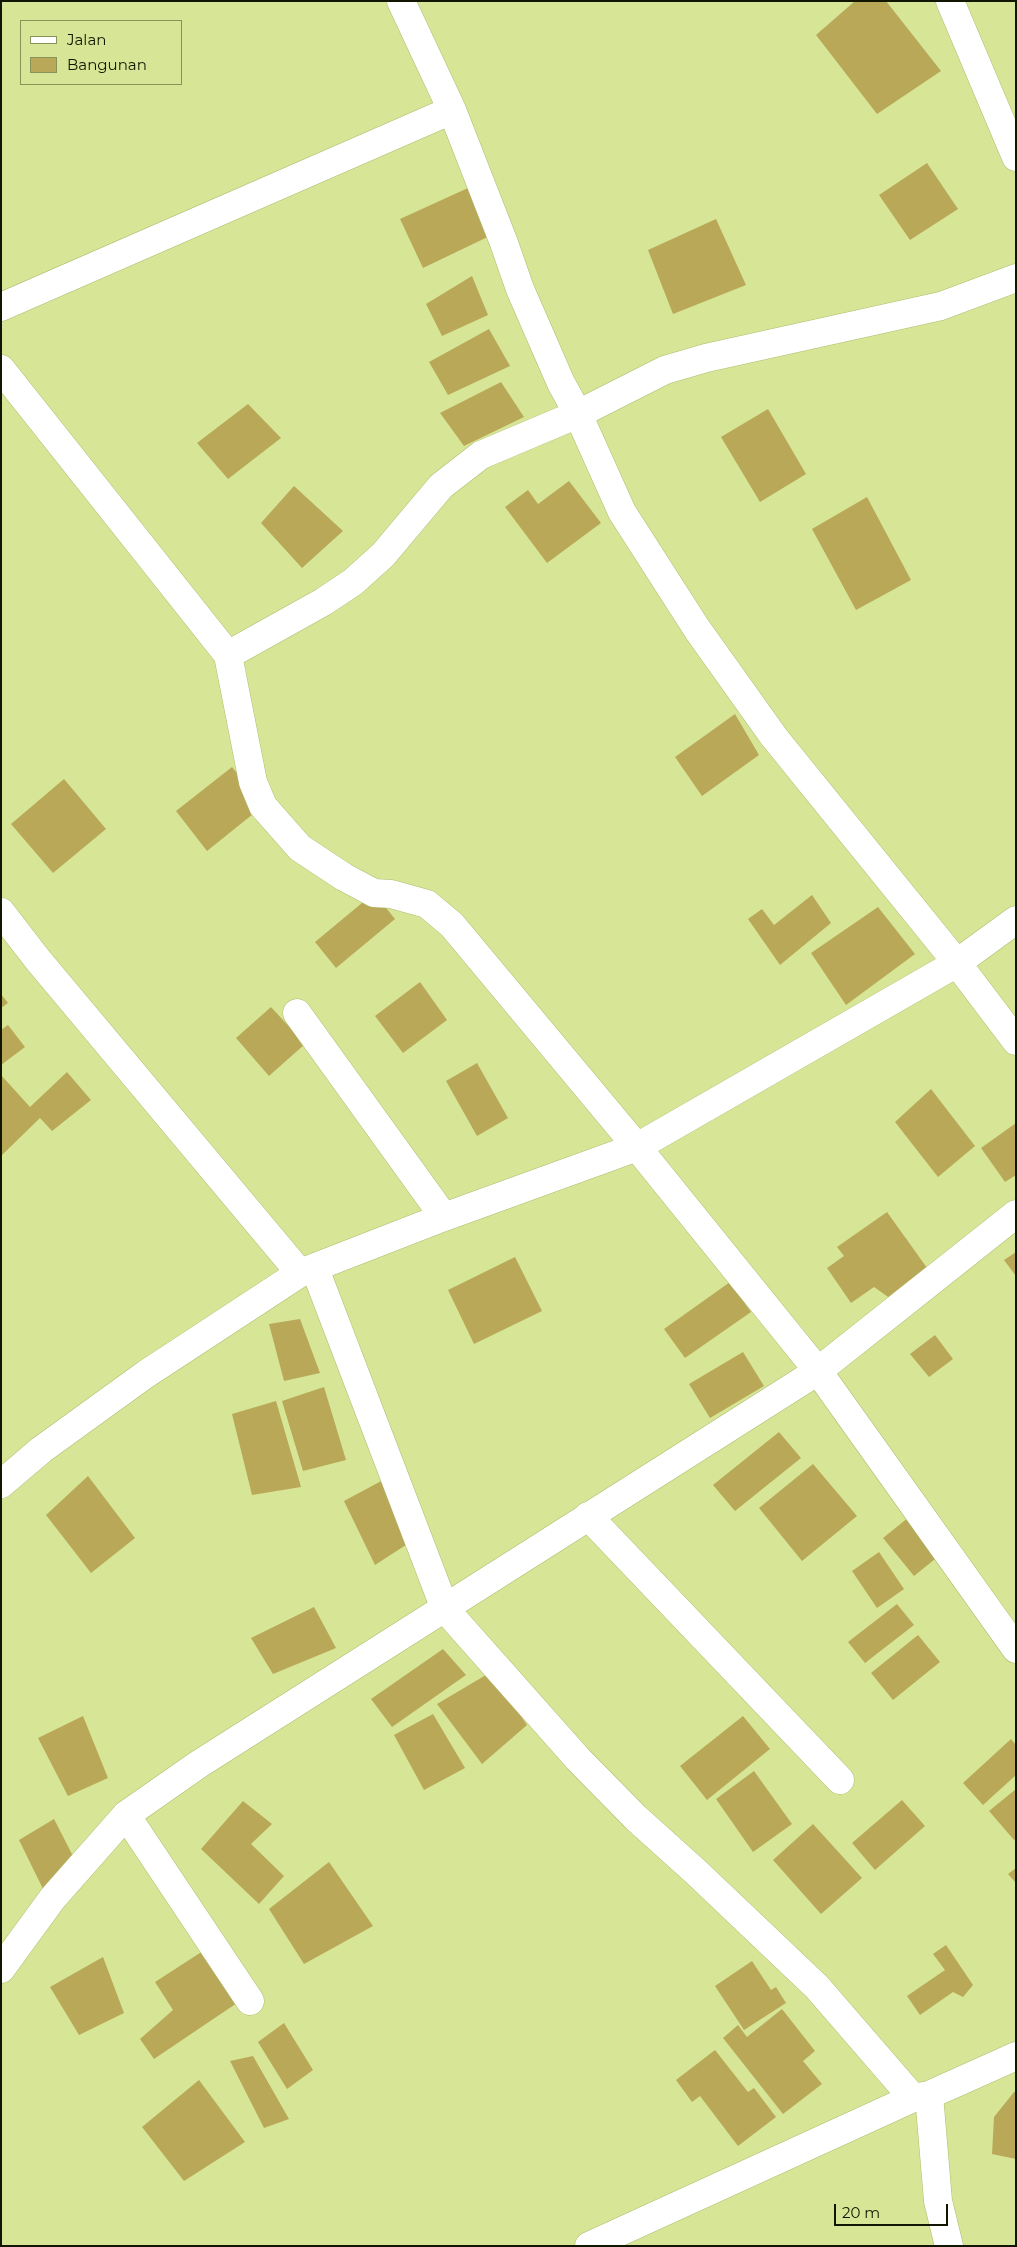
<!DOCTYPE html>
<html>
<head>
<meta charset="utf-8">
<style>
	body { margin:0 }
	#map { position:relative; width:1017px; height:2247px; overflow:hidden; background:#d6e696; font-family:Montserrat,sans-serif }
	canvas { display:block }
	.frame { position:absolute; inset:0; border:2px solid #121600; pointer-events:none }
	.legend { position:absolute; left:20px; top:20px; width:162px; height:65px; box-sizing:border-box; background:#d6e696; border:1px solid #88935a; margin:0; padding:6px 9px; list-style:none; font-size:15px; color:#121600 }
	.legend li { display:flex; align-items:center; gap:10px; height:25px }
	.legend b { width:25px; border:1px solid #88935a }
	.scale { position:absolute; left:834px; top:2204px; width:114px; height:22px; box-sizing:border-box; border:2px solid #121600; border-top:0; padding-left:6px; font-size:15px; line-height:18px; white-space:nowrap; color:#121600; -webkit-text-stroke:4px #d6e696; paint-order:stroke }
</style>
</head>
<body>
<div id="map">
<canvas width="1017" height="2247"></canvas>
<div class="frame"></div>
<ul class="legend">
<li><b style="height:6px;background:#fff"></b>Jalan</li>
<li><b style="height:14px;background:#b9a857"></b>Bangunan</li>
</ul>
<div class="scale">20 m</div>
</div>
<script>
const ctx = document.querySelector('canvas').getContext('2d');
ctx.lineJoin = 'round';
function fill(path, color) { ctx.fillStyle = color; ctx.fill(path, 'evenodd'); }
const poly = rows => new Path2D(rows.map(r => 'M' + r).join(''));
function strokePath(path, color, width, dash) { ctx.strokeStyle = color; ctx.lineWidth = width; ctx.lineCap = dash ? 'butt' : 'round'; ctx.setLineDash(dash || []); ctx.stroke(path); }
const building = poly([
	[855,1,886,1,941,71,877,114,816,35],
	[927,163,958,209,910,240,879,195],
	[468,188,498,232,423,268,400,219],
	[716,219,746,285,673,314,648,250],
	[472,276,488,315,442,336,426,304],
	[489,329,510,366,448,395,429,362],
	[501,382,524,417,464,446,440,413],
	[248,404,281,438,228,479,197,443],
	[768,409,806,474,760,502,721,437],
	[569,481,601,523,547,563,505,507,528,490,538,504],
	[294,486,343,531,302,568,261,523],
	[867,497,911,580,856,610,812,529],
	[735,714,759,755,702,796,675,757],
	[232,767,263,806,207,851,176,811],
	[64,779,106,829,53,873,11,824],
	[374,893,395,919,336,968,315,942],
	[812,895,831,923,780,965,748,919,762,909,774,925],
	[878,907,915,954,846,1005,811,953],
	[420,982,447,1020,403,1053,375,1016],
	[1,994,8,1003,1,1008],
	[271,1007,305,1044,269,1076,236,1038],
	[8,1025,25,1047,1,1065,1,1030],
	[477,1063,508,1118,477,1136,446,1081],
	[67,1072,91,1100,52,1131,40,1118,1,1156,1,1075,30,1107],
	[931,1089,975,1146,938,1177,895,1122],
	[1016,1123,1016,1175,1005,1182,981,1148],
	[887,1212,930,1272,891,1299,874,1287,851,1303,827,1268,844,1256,837,1247],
	[1016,1252,1016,1276,1004,1260],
	[515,1257,542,1311,474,1344,448,1290],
	[730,1282,751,1312,685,1358,664,1329],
	[300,1319,320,1373,284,1381,269,1324],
	[935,1335,953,1359,929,1377,910,1354],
	[743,1352,764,1386,710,1418,689,1384],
	[324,1387,346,1460,303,1471,282,1401],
	[276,1401,301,1487,252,1495,232,1414],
	[779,1432,801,1458,735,1511,713,1485],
	[813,1464,857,1516,802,1561,759,1508],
	[88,1476,135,1538,91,1573,46,1515],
	[385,1479,412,1541,375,1565,344,1501],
	[909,1517,940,1555,914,1576,883,1538],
	[879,1552,904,1589,877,1608,852,1571],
	[897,1604,914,1625,865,1663,848,1642],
	[314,1607,336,1648,273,1674,251,1638],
	[918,1635,940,1662,893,1700,871,1673],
	[443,1649,466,1675,392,1727,371,1699],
	[491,1672,527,1725,482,1764,437,1704],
	[433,1714,465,1768,424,1790,394,1735],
	[83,1716,108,1778,68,1796,38,1738],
	[743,1716,770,1749,707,1800,680,1766],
	[1011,1739,1016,1745,1016,1775,983,1805,963,1783],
	[754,1771,792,1824,753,1852,716,1799],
	[1016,1789,1016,1839,1014,1840,989,1811],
	[902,1800,925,1826,875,1870,852,1843],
	[243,1801,272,1824,251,1844,284,1876,259,1904,201,1849],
	[54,1819,74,1858,45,1893,19,1840],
	[813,1824,862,1878,821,1914,773,1860],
	[329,1862,373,1926,304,1964,269,1909],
	[1016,1868,1016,1883,1008,1874],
	[946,1945,973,1985,963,1997,953,1992,920,2015,907,1996,945,1970,933,1954],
	[203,1951,237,2003,154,2059,140,2039,173,2010,155,1982],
	[103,1957,124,2013,79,2035,50,1987],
	[752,1961,771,1990,776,1987,786,2003,744,2030,715,1986],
	[782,2009,815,2051,803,2061,822,2084,783,2114,723,2038,738,2025,747,2037],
	[284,2023,313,2070,287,2089,258,2042],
	[715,2050,748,2092,754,2088,776,2117,738,2146,700,2096,692,2102,676,2080],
	[253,2056,289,2119,264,2128,230,2061],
	[199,2080,245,2142,184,2181,142,2127],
	[1014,2092,1016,2092,1016,2159,992,2154,994,2117]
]);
const minor = poly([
	[401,1,452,110,504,243,520,289,561,383,578,414,622,512,697,629,774,737,957,963,1016,1041],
	[950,1,1016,157],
	[1,307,452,110],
	[1,369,228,655,253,782,263,806,300,848,344,877,374,893,391,894,427,904,452,925,637,1147,818,1371,1016,1649],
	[228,655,323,602,353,582,383,555,441,486,481,455,578,414,665,370,706,358,941,306,1016,278],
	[1,912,38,960,300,1273],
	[297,1013,444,1217],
	[315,1269,445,1609,578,1759,636,1818,696,1872,817,1987,913,2098],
	[1,1484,41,1450,146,1374,300,1273,444,1217,637,1147,957,963,1016,920],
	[588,1516,840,1780],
	[126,1815,250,2001],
	[1,1969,52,1899,126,1815,199,1764,818,1371,1016,1214],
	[929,2095,938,2201,949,2246],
	[589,2246,913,2098,929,2095,1016,2056]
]);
fill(building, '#b9a857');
strokePath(minor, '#adbc6e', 29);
strokePath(minor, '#fff', 28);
</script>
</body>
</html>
